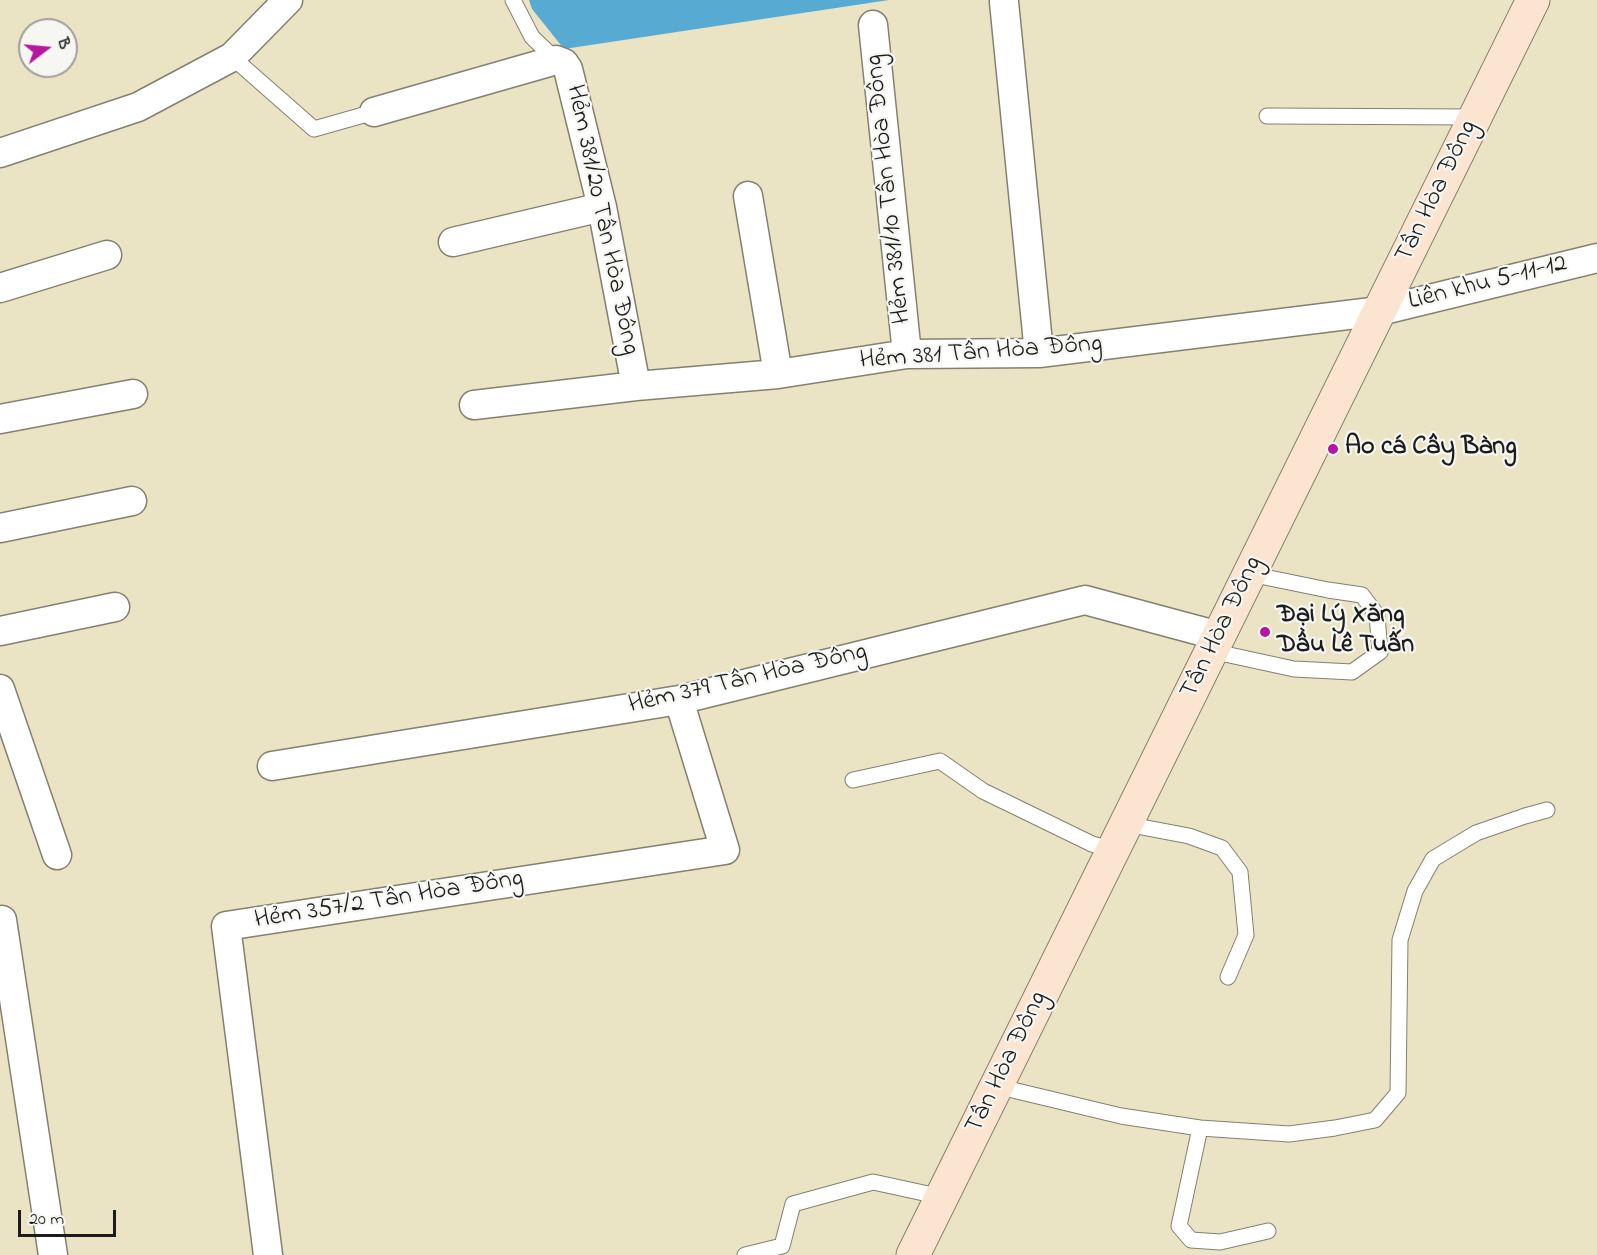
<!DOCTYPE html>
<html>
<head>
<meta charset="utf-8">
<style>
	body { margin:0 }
	#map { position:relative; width:1597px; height:1255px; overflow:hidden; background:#eae4c5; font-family:"Indie Flower",sans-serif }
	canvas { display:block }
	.north { position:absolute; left:18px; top:18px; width:60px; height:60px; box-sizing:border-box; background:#f6f6f2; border:2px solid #9f9f9c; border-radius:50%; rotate:74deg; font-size:16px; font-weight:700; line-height:24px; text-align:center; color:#1c1c1c }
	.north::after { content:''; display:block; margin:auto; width:21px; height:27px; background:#b5179e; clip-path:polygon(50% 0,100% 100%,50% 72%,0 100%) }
	.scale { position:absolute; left:18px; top:1210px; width:98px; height:27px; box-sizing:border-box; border:3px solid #1c1c1c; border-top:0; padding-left:8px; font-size:18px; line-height:21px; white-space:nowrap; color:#1c1c1c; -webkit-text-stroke:4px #f6f6f2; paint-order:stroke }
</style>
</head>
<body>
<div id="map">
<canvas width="1597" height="1255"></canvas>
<div class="north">B</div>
<div class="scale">20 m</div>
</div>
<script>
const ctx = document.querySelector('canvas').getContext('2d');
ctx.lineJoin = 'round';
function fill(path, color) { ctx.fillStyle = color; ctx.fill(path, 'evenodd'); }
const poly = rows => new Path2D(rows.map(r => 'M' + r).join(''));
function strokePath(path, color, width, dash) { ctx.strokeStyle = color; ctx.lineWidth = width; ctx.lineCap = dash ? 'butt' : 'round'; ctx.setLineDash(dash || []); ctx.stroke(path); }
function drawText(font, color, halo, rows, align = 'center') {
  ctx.font = font + ' "Indie Flower",sans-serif'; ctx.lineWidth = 4.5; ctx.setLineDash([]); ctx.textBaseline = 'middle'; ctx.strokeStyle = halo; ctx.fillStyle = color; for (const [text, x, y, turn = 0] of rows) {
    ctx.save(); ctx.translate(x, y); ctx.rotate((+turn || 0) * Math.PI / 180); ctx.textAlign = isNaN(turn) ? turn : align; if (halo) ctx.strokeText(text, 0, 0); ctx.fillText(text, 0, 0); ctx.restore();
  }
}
const water = poly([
	[529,0,889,0,564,49,532,9]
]);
const lane = poly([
	[513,0,532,37,556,60],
	[232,57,314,129,374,112],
	[1267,116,1475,117],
	[1211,651,1294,669,1352,672,1380,652,1377,615,1362,595,1328,590,1250,574],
	[853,780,940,761,983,791,1092,844,1113,850],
	[1126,824,1189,836,1222,848,1240,872,1246,935,1228,977],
	[996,1086,1121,1116,1200,1128,1289,1134,1335,1128,1375,1120,1398,1093,1400,940,1415,891,1433,859,1476,833,1525,816,1547,810],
	[1200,1128,1179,1226,1191,1240,1220,1242,1268,1231],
	[745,1255,782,1246,793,1204,873,1182,942,1197]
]);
const street = poly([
	[1004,2,1039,353],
	[873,25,907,354],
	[374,112,556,60,564,63,568,69,602,207,636,386],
	[0,153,138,107,232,57,288,0],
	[748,196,778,374],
	[453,242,602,207],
	[0,288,107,255],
	[474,405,636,386,778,374,907,354,1039,353,1380,311,1597,258],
	[0,419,133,394],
	[0,528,132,501],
	[0,631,115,607],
	[0,689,57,855],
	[272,766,679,700,1085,600,1219,636],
	[2,920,53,1255],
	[268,1255,226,926,725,850,679,700]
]);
const secondary = poly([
	[913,1255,1533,0]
]);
const markers = [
	[1333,449,6,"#b5179e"],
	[1265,632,6,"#b5179e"]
];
const streetNames = [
	["Hẻm 381/10 Tân Hòa Đông",890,189,-96],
	["Tân Hòa Đông",1438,192,-64],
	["Hẻm 381/20 Tân Hòa Đông",601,220,78],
	["Liên khu 5-11-12",1488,284,-14],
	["Hẻm 381 Tân Hòa Đông",981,354,-4],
	["Tân Hòa Đông",1223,628,-64],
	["Hẻm 379 Tân Hòa Đông",748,680,-13],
	["Hẻm 357/2 Tân Hòa Đông",389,901,-9],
	["Tân Hòa Đông",1008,1063,-64]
];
const poiNames = [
	["Ao cá Cây Bàng",1345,449],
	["Đại Lý Xăng",1277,617],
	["Dầu Lê Tuấn",1277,647]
];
fill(water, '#57abd3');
strokePath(lane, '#838070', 17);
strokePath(street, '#838070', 31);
strokePath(secondary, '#838070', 35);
strokePath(lane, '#fff', 15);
strokePath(street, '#fff', 28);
strokePath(secondary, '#fce5d0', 33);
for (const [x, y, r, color] of markers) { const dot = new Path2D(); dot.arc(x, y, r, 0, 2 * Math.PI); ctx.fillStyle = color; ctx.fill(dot); strokePath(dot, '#f6f6f2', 2); }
drawText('26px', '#1c1c1c', '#f6f6f2', streetNames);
drawText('bold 26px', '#1c1c1c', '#f6f6f2', poiNames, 'left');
</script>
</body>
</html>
